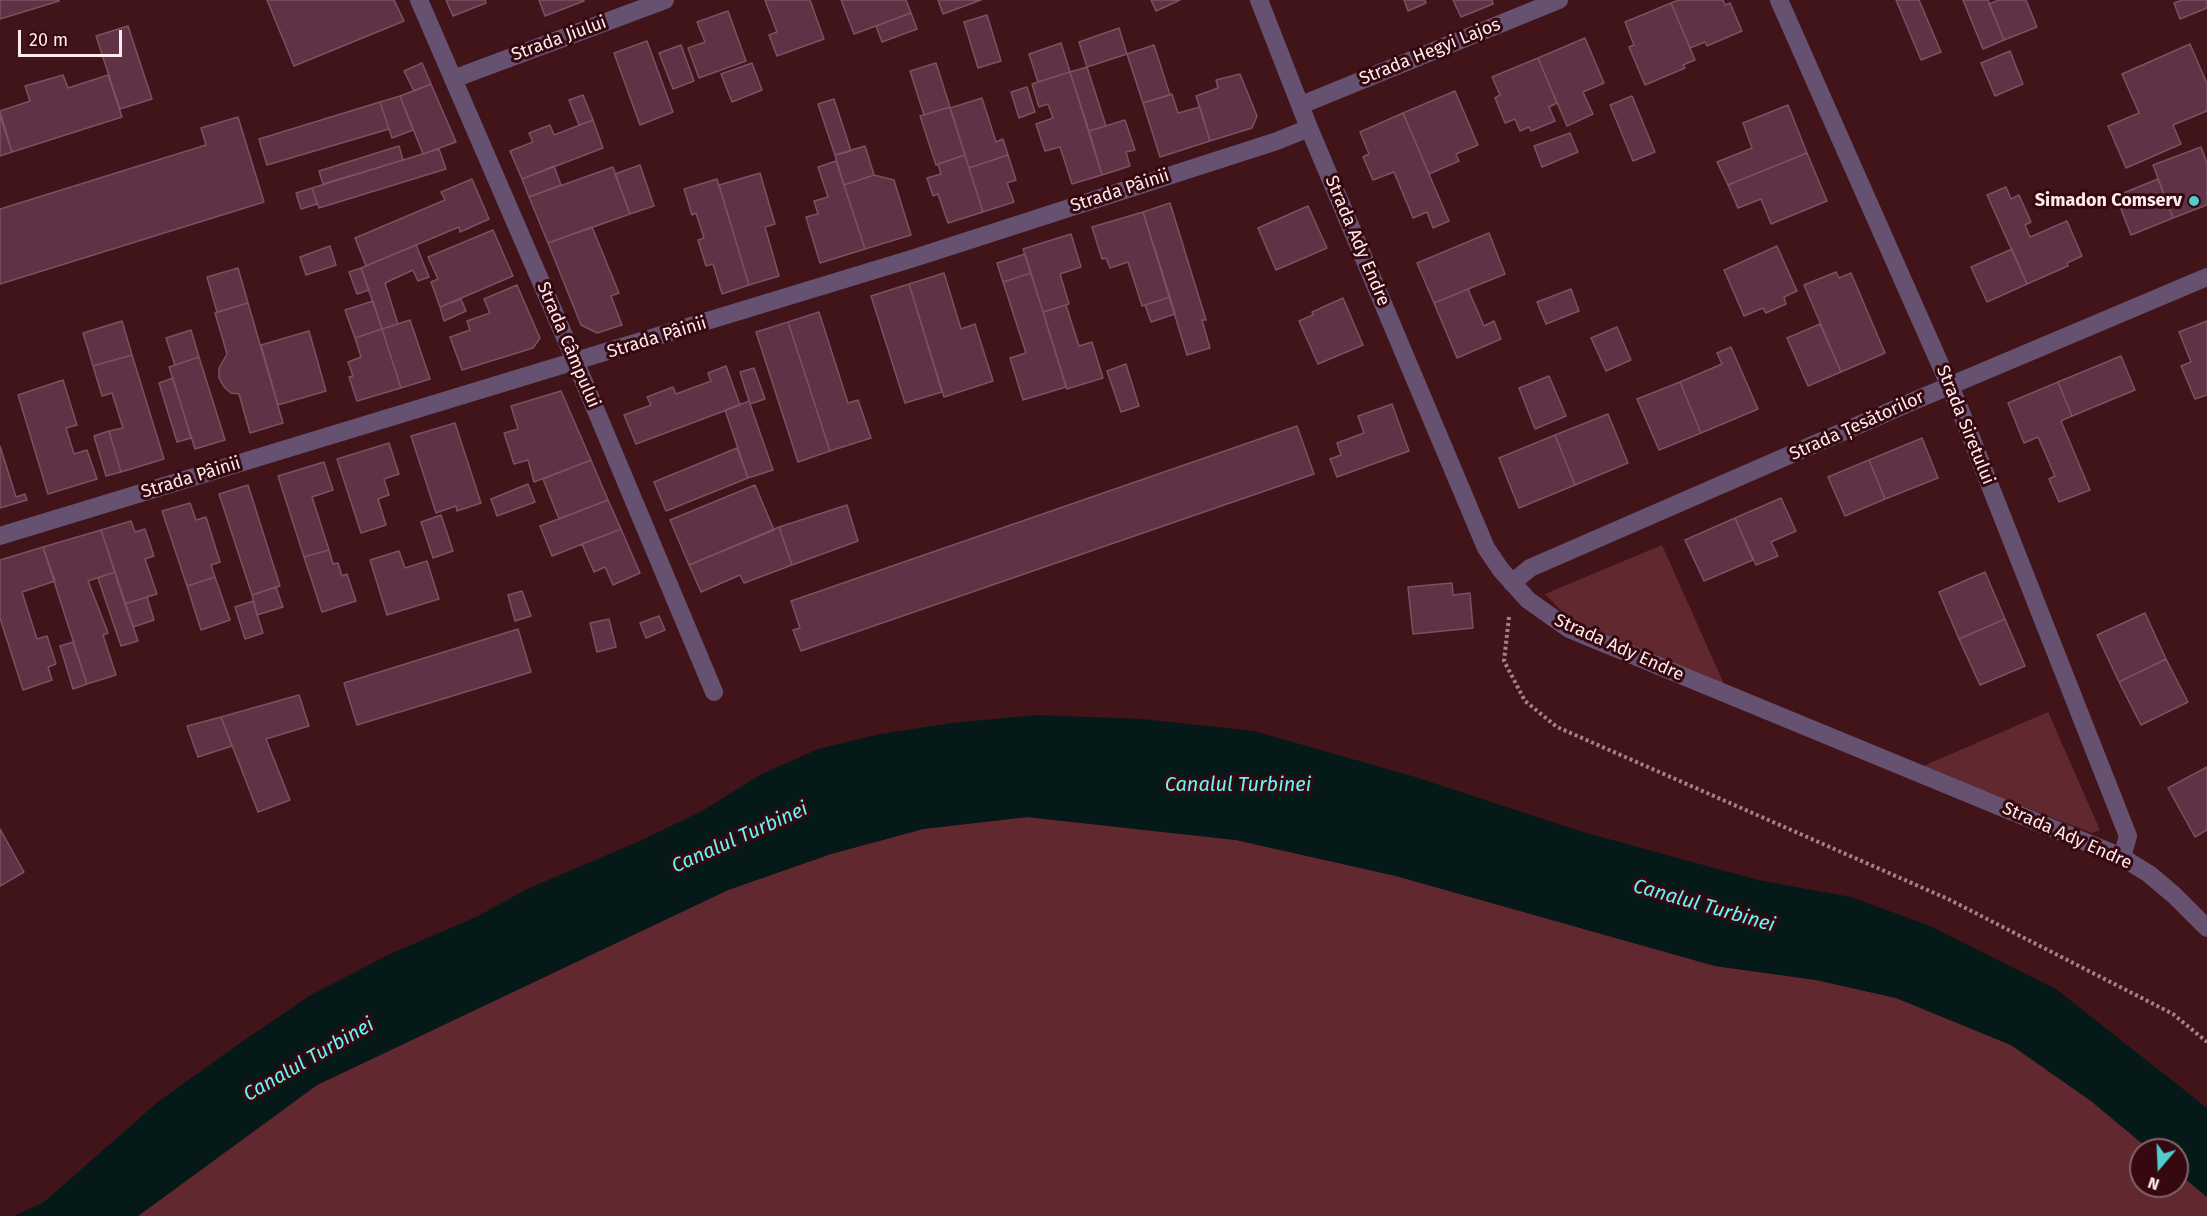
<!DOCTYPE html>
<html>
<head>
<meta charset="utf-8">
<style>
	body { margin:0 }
	#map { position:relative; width:2207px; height:1216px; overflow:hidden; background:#41141a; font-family:"Fira Sans",sans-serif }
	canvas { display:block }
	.north { position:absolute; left:2129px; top:1138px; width:60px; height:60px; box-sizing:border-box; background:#360911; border:2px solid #866368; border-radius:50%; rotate:199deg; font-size:16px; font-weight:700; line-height:24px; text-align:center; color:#feebeb }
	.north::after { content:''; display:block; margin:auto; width:21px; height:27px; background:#52cdcd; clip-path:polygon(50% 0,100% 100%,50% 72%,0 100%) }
	.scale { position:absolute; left:18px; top:30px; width:104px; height:27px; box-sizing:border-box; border:3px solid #feebeb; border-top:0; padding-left:8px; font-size:18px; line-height:21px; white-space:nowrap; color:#feebeb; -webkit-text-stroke:4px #360911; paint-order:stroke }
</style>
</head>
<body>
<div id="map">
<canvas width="2207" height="1216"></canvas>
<div class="north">N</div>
<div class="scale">20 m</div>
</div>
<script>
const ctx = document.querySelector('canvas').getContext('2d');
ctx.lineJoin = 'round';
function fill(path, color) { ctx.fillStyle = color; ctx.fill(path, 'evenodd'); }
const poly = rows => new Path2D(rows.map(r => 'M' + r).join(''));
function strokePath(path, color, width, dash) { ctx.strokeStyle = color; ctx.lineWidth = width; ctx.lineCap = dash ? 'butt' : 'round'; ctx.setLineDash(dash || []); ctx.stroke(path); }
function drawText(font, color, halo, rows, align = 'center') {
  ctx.font = font + ' "Fira Sans",sans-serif'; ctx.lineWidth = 6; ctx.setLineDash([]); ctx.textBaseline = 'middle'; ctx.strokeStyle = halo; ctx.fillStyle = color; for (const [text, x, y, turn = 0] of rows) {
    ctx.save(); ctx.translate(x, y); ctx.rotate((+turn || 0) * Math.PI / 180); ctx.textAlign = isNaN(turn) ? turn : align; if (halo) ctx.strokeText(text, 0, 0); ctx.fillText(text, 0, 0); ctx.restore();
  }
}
const green = poly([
	[1662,545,1727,691,1569,619,1545,594],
	[2048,712,2100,830,2092,833,1921,767],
	[1027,817,1236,840,1396,876,1715,966,1816,980,1896,998,2011,1045,2091,1101,2150,1150,2141,1150,2141,1186,2177,1186,2177,1172,2207,1197,2207,1216,138,1216,317,1085,728,890,831,854,923,829]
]);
const water = poly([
	[1036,715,1142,719,1254,731,1412,776,1583,832,1758,880,1851,897,1930,926,2056,989,2207,1108,2207,1197,2177,1172,2177,1150,2150,1150,2091,1101,2011,1045,1896,998,1816,980,1715,966,1396,876,1236,840,1027,817,923,829,831,854,728,890,317,1085,138,1216,14,1216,44,1202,159,1101,233,1048,309,996,388,955,478,916,527,889,642,840,702,811,760,775,818,749,880,734,952,723]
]);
const building = poly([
	[0,0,59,0,59,1,0,19,0,0],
	[267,0,394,0,404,21,294,66,267,0],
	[446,0,485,0,486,3,453,16,446,0],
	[539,0,584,0,584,1,545,16,539,0],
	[765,0,810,0,824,39,777,56,769,35,777,32,765,0],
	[841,0,906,0,911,13,854,34,841,0],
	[938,0,981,0,943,14,938,0],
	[1151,0,1180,0,1156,11,1151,0],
	[1404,0,1425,0,1426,3,1408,11,1404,0],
	[1453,0,1492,0,1493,4,1461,17,1453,0],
	[1679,0,1723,0,1725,5,1730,3,1742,31,1707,46,1705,42,1690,48,1671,3,1679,0],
	[1896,0,1919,0,1941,52,1921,60,1896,0],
	[1963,0,1988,0,2004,40,1983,49,1963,0],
	[1999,0,2026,0,2037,27,2004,40,1989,4,1999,0],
	[2182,0,2207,0,2207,8,2180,19,2174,3,2182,0],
	[1671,3,1695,60,1683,65,1685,68,1645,85,1629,47,1634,45,1625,22,1671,3],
	[728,11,746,61,699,78,688,48,705,42,697,22,728,11],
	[911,13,917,29,882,42,876,26,911,13],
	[987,15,1001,61,978,68,964,22,987,15],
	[128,26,152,99,120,109,96,36,128,26],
	[1119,28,1127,54,1087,67,1079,42,1119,28],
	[1585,38,1604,83,1583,92,1593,114,1567,126,1538,58,1585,38],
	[647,41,673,112,640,125,614,53,647,41],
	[1061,43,1070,72,1038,82,1029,54,1061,43],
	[2190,44,2207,84,2207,111,2173,125,2181,144,2126,168,2108,126,2139,113,2122,74,2190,44],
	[681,45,694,81,673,89,659,53,681,45],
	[1154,45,1170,95,1143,103,1127,54,1154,45],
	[2010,51,2023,84,1995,96,1981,63,2010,51],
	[1538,58,1557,103,1549,107,1555,121,1531,131,1529,127,1520,131,1515,119,1505,123,1495,98,1500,95,1492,77,1538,58],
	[422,63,431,84,414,91,404,71,422,63],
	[752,63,762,90,732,102,721,74,752,63],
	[936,63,950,107,924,115,910,71,936,63],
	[1087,67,1106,126,1089,131,1070,72,1087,67],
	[1070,72,1102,175,1072,184,1060,147,1045,151,1036,124,1053,118,1048,104,1039,107,1032,84,1070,72],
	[1240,74,1257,116,1252,128,1210,141,1196,96,1218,88,1216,80,1240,74],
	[63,75,68,88,108,75,122,117,12,152,0,111,30,101,25,86,63,75],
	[431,84,456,142,423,154,400,96,431,84],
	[1027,87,1035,112,1019,118,1011,92,1027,87],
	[1455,91,1478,145,1456,154,1459,161,1429,174,1403,113,1455,91],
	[1172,94,1178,113,1200,107,1210,141,1160,157,1143,103,1172,94],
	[583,95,593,120,579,125,569,100,583,95],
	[400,96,413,130,392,138,380,102,400,96],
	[1632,96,1655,152,1633,161,1610,105,1632,96],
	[982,98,996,142,1003,139,1008,155,969,168,950,108,982,98],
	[834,99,851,151,835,155,818,104,834,99],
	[380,102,389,129,267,165,259,139,380,102],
	[1788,105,1807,153,1728,185,1717,162,1752,148,1743,123,1788,105],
	[950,107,965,155,936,165,920,116,950,107],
	[1403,113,1449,221,1433,228,1427,212,1413,218,1394,172,1373,180,1363,157,1369,154,1360,132,1403,113],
	[0,116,12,152,0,156,0,116],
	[238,117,264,202,0,284,0,209,206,145,201,128,238,117],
	[593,120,603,148,522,179,510,151,533,142,529,133,550,125,554,135,593,120],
	[1125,120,1135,150,1126,152,1130,166,1102,175,1089,131,1125,120],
	[1570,133,1578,152,1542,167,1534,146,1570,133],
	[399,146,403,160,323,184,319,171,399,146],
	[865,146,874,175,844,185,835,155,865,146],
	[2201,147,2207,163,2207,205,2173,218,2153,165,2201,147],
	[439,149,446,169,319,208,312,188,439,149],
	[1807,153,1827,201,1771,224,1761,199,1738,208,1728,185,1807,153],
	[965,155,983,212,948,223,938,194,933,196,927,178,941,174,938,164,965,155],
	[1008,155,1016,180,1007,183,1014,202,983,212,969,168,1008,155],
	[836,161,865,249,820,263,806,217,818,214,814,201,828,197,818,167,836,161],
	[640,165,654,206,630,214,615,174,640,165],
	[554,166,561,185,529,197,522,179,554,166],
	[613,167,630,214,548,243,529,197,613,167],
	[760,173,775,224,765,227,779,276,749,285,719,185,760,173],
	[874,175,894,180,911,235,865,249,844,185,874,175],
	[472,179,489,219,460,232,459,227,366,266,355,238,445,200,441,192,472,179],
	[717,179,749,285,722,294,713,264,706,266,698,240,704,238,696,213,692,215,684,189,717,179],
	[2158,179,2173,218,2131,235,2116,196,2158,179],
	[2006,187,2011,199,2019,195,2031,222,2025,225,2030,237,2067,221,2082,256,2067,263,2068,266,2027,284,1987,195,2006,187],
	[312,188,317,204,301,209,296,193,312,188],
	[1170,203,1206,320,1202,320,1210,348,1187,355,1143,212,1170,203],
	[1308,206,1327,248,1276,270,1258,228,1308,206],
	[1143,212,1170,297,1142,306,1128,262,1110,268,1106,258,1102,259,1092,227,1143,212],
	[592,227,619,293,611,296,622,325,597,333,581,325,548,243,592,227],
	[493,230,513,276,440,307,431,282,438,279,428,257,493,230],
	[1489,233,1505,274,1434,303,1417,263,1489,233],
	[1071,234,1081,267,1060,274,1069,304,1043,312,1023,249,1071,234],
	[416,245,429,277,418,281,413,270,385,283,398,324,382,329,361,268,416,245],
	[330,246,336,265,306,275,300,257,330,246],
	[1777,246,1797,291,1784,297,1786,304,1766,313,1763,308,1744,316,1724,270,1777,246],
	[2012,249,2027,284,1987,302,1971,267,2012,249],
	[1025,254,1031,273,1003,282,997,263,1025,254],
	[238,268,248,303,217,312,207,277,238,268],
	[361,268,369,290,357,294,349,272,361,268],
	[1836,272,1839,278,1851,273,1885,353,1841,372,1804,285,1836,272],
	[944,273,961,329,975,324,993,381,944,397,909,284,944,273],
	[1031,273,1066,387,1023,400,1010,358,1026,353,1003,282,1031,273],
	[909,284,942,392,905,403,871,296,909,284],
	[517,285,540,338,533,348,462,370,450,337,470,330,467,321,490,313,484,299,517,285],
	[1468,289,1484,326,1494,321,1501,339,1457,358,1434,303,1468,289],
	[1571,289,1579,311,1546,324,1537,302,1571,289],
	[1170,297,1175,314,1151,322,1145,305,1170,297],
	[1343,298,1363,345,1318,364,1299,321,1313,315,1312,312,1343,298],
	[461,299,466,311,444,321,440,307,461,299],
	[373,301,382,329,355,338,345,310,373,301],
	[248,303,283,423,250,433,239,394,231,393,224,387,219,378,219,368,227,354,215,313,248,303],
	[1066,305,1079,346,1092,342,1103,378,1067,389,1043,312,1066,305],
	[819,312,848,403,858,400,871,438,830,451,788,322,819,312],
	[410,320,430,379,401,388,382,329,410,320],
	[122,321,132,355,93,366,83,333,122,321],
	[2207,321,2207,395,2195,399,2181,366,2191,362,2179,332,2207,321],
	[788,322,830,451,798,462,756,332,788,322],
	[1820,324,1841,372,1808,386,1787,338,1820,324],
	[1617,327,1631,360,1606,371,1591,338,1617,327],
	[382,329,401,388,357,401,349,377,353,376,348,362,361,357,355,338,382,329],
	[191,330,199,357,175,365,166,338,191,330],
	[309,331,326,391,278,405,261,345,309,331],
	[1731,347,1758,409,1701,433,1680,382,1722,364,1717,353,1731,347],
	[132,355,164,459,121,472,109,431,123,428,112,393,102,396,93,366,132,355],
	[2121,356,2135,390,2072,416,2058,382,2121,356],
	[199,357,225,440,195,449,169,367,199,357],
	[1126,364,1139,406,1121,412,1107,371,1126,364],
	[726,366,740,405,636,444,624,415,651,405,647,397,673,387,676,394,711,381,708,373,726,366],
	[754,368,765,399,750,404,740,372,754,368],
	[1549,376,1566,416,1535,429,1519,388,1549,376],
	[173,378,191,438,177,442,159,383,173,378],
	[63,380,77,425,66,428,74,454,87,450,97,479,48,494,18,395,63,380],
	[1680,382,1701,433,1659,450,1637,399,1680,382],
	[2058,382,2072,416,2061,421,2090,490,2059,502,2049,479,2055,476,2038,437,2024,443,2008,403,2058,382],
	[561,391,591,460,534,482,528,460,514,464,504,433,518,429,511,406,561,391],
	[749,401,773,470,748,478,725,410,749,401],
	[1392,404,1409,451,1337,477,1330,459,1341,455,1337,443,1364,433,1358,416,1392,404],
	[1608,414,1628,463,1575,485,1555,435,1608,414],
	[455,423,481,503,457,511,456,506,436,513,411,436,455,423],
	[1297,426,1314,474,801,651,793,630,800,628,791,601,1297,426],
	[109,431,121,472,106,476,94,436,109,431],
	[1555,435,1575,485,1519,508,1499,458,1555,435],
	[1922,438,1938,478,1885,499,1869,460,1922,438],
	[389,443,399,474,384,479,389,495,378,499,386,525,361,533,337,459,389,443],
	[0,446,16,497,25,494,27,500,0,508,0,446],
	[737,448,748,478,666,511,654,482,737,448],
	[591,460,608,500,559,519,543,479,591,460],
	[1869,460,1885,499,1845,516,1828,477,1869,460],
	[324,462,333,490,312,497,329,550,304,557,278,476,324,462],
	[528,484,535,502,497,516,491,499,528,484],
	[248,485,280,586,252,595,219,494,248,485],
	[755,485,774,530,689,565,670,520,755,485],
	[1781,498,1796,531,1771,542,1778,556,1756,565,1735,518,1781,498],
	[608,500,621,529,552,556,540,526,608,500],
	[190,503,196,520,206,517,220,562,211,565,215,577,187,586,162,511,190,503],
	[847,505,858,541,792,565,779,527,847,505],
	[441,515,453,551,433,558,421,522,441,515],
	[1735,518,1753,560,1704,581,1685,540,1735,518],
	[131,521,135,532,145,529,154,556,145,559,157,594,125,604,101,530,131,521],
	[779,527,792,565,744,583,740,575,701,592,689,565,779,527],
	[621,529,640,573,613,585,605,567,594,572,582,544,621,529],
	[101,530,115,572,88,581,108,633,103,635,116,675,87,684,43,547,101,530],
	[43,547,55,581,22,592,37,639,47,636,56,664,48,667,52,680,23,690,0,618,0,560,43,547],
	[329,550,333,564,338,563,342,576,347,574,356,601,322,612,304,557,329,550],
	[399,551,405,568,427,561,439,599,387,615,370,560,399,551],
	[115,572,138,641,121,646,98,578,115,572],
	[1985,572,2005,619,1959,639,1939,592,1985,572],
	[215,577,230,620,201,630,187,586,215,577],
	[1452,583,1453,595,1470,593,1473,628,1413,634,1408,587,1452,583],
	[276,587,283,607,257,615,252,595,276,587],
	[522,591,531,616,515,621,508,595,522,591],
	[147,597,154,620,133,627,125,604,147,597],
	[253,601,263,633,245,639,235,607,253,601],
	[2145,613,2166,659,2119,682,2097,635,2145,613],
	[659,616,665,630,646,638,640,623,659,616],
	[609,619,616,647,597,652,590,623,609,619],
	[2005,619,2025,666,1980,685,1959,639,2005,619],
	[518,629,531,672,357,725,344,683,518,629],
	[73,642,87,684,73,689,60,646,73,642],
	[2166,659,2188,702,2141,725,2119,682,2166,659],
	[299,695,309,726,266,739,290,800,258,812,221,717,299,695],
	[221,717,232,746,198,757,187,726,221,717],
	[2207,767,2207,830,2195,837,2168,788,2207,767],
	[0,829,24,872,0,886,0,829]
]);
const path = poly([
	[1509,617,1504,661,1525,701,1557,727,1948,899,2173,1014,2207,1042]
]);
const minor = poly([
	[419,0,576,363,714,692],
	[1259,0,1309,128,1486,548,1501,570,1528,600,1569,629,2122,857,2149,874,2174,895,2207,928],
	[1779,0,1959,407,2128,836,2122,857],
	[453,79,665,0],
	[1301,105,1559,0],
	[0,536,911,259,1277,141,1309,128],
	[1512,583,1530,568,1916,400,2207,277]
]);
const markers = [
	[2194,201,6,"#52cdcd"]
];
const streetNames = [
	["Strada Jiului",559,39,-20],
	["Strada Hegyi Lajos",1430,52,-22],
	["Strada Pâinii",1120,191,-18],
	["Strada Ady Endre",1357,241,67],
	["Strada Pâinii",657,338,-17],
	["Strada Câmpului",568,345,67],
	["Strada Siretului",1965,425,68],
	["Strada Țesătorilor",1857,426,-24],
	["Strada Pâinii",191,478,-17],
	["Strada Ady Endre",1619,648,24],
	["Strada Ady Endre",2067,836,24]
];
const poiNames = [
	["Simadon Comserv",2182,201]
];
const waterNames = [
	["Canalul Turbinei",1238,785],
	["Canalul Turbinei",740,838,-24],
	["Canalul Turbinei",1704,906,16],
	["Canalul Turbinei",309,1060,-30]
];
fill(green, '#61292f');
fill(water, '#061919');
fill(building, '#603245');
strokePath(building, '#7f4f62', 1.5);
strokePath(path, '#a38386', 4, [3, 3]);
strokePath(minor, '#675171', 18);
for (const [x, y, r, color] of markers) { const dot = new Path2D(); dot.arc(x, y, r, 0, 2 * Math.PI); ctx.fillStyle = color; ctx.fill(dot); strokePath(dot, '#360911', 2); }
drawText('18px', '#feebeb', '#360911', streetNames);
drawText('bold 18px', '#feebeb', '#360911', poiNames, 'right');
drawText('italic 20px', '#64f8f8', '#360911', waterNames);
</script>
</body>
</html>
